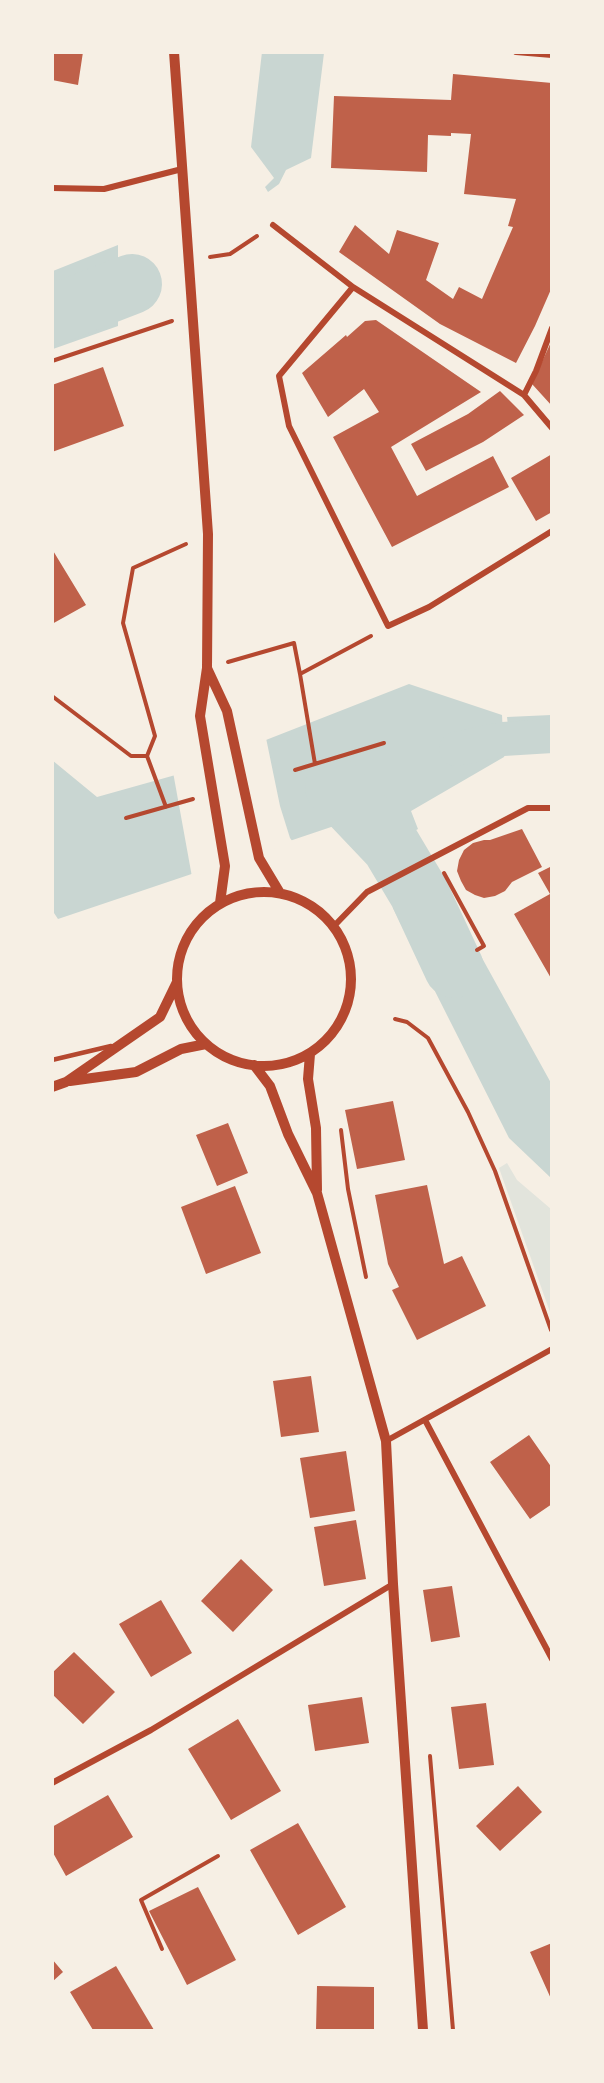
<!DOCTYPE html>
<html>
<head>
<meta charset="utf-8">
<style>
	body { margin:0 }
	#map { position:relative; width:604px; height:2083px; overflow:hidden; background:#f6efe4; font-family:"Crimson Pro",serif }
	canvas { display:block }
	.frame { position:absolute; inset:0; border:54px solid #f6efe4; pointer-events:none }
</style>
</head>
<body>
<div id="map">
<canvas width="604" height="2083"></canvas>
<div class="frame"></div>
</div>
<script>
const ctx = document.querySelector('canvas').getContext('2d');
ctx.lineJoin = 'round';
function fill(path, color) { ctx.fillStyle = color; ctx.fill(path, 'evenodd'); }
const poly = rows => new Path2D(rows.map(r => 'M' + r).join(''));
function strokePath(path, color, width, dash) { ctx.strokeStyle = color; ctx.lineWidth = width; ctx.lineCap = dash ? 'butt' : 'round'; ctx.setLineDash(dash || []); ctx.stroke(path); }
const green = poly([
	[507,1163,517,1180,551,1209,551,1315,499,1168]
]);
const water = poly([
	[262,52,324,53,311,158,286,170,279,184,268,192,265,187,274,178,251,147],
	[118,245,118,326,53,349,53,271],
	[409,684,502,715,504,757,411,811,418,829,367,858,346,822,58,919,52,910,52,760,97,797,179,774],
	[551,715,551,749,511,753,507,717],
	[439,880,551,1083,551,1178,509,1138,393,908]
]);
const pier = poly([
	[266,738,280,806,290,838,293,842,192,877,173,772]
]);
const canal = poly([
	[456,749,503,739,552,736]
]);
const river = poly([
	[52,315,132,284],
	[335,787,391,846,419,893,454,968]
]);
const building = poly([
	[52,52,83,52,78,85,52,80],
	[453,74,552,83,552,287,535,326,516,363,440,324,339,252,355,225,389,254,397,230,439,243,426,280,453,299,459,287,482,299,513,227,508,226,516,199,464,194,471,134,451,133,451,136,428,135,427,172,331,168,334,96,451,100],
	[376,320,481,392,391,447,417,496,493,456,509,487,392,547,333,437,379,412,364,389,328,417,302,373,346,335,347,337,365,321],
	[551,342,552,406,532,384],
	[103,367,124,426,52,452,52,385],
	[500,391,524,415,483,442,426,471,411,444,468,414],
	[552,454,552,512,536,521,511,478],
	[52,549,86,605,52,624],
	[522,829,542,867,512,882,505,891,495,896,484,898,475,895,466,890,461,881,457,871,459,860,464,850,473,843,484,840,490,840],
	[552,866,552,980,514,914,550,894,538,873],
	[393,1101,405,1160,357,1169,345,1110],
	[228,1123,248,1173,217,1186,196,1135],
	[427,1185,444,1264,462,1256,486,1306,417,1340,392,1290,399,1287,388,1264,375,1195],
	[235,1186,261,1253,206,1274,181,1207],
	[311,1376,319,1432,281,1437,273,1381],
	[529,1435,552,1468,552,1504,530,1519,490,1462],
	[346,1451,355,1511,310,1518,300,1458],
	[356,1520,366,1579,324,1586,314,1527],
	[241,1559,273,1590,233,1632,201,1601],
	[452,1586,460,1637,431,1642,423,1590],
	[161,1600,192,1653,151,1677,119,1624],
	[74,1652,115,1692,83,1724,52,1694,52,1673],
	[362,1697,369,1743,315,1751,308,1705],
	[486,1703,494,1765,459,1769,451,1707],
	[238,1719,281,1791,231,1820,188,1749],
	[518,1786,542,1812,500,1851,476,1826],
	[108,1795,133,1837,66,1876,52,1851,52,1827],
	[298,1823,346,1907,298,1935,250,1850],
	[198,1887,236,1960,187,1985,149,1911],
	[552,1943,552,2001,530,1952],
	[52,1959,63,1972,52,1982],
	[116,1966,154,2030,93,2030,70,1992],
	[317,1986,374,1987,374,2030,316,2030]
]);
const path = poly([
	[210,257,230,254,257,236],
	[52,361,172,321],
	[228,662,294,643,300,674,371,636],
	[300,674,315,764],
	[52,696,131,756,147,756],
	[295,770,384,743],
	[166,807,147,756,155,736,123,623,133,568,186,544],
	[126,818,193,799],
	[444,873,484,946,477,950],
	[395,1019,407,1022,428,1038,468,1112,495,1171,551,1330],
	[341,1130,348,1189,366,1277],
	[430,1756,453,2030],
	[162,1949,141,1900,218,1856]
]);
const service = poly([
	[52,1060,111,1046]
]);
const minor = poly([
	[516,52,552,55],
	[52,188,104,189,182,169],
	[273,225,353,287],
	[524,395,536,371,552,328],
	[552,428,524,395,353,287,279,376,289,426,388,626,429,607,552,531],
	[334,926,367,892,528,808,552,808],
	[425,1420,552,1659],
	[386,1441,552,1349],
	[52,1783,151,1730,393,1584]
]);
const tertiary = poly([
	[174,52,208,534,207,668,200,716,225,866,220,903],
	[207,668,227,711,259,858,280,893],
	'177 979a87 87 0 1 1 174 0a87 87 0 1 1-174 0Z',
	[310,1054,308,1079,316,1128,317,1190],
	[254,1065,270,1086,288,1134,317,1193,386,1441,393,1584,423,2030],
	[70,1081,136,1072,181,1049,206,1044],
	[52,1087,66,1082,160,1017,177,982]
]);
fill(green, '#e2e4dc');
fill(water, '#c9d6d2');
fill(pier, '#f6efe4');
strokePath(canal, '#c9d6d2', 34);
strokePath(river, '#c9d6d2', 60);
fill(building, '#bf614a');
strokePath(path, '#b5482f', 4);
strokePath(service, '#b5482f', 4.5);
strokePath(minor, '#b5482f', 6);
strokePath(tertiary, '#b5482f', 10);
</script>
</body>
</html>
